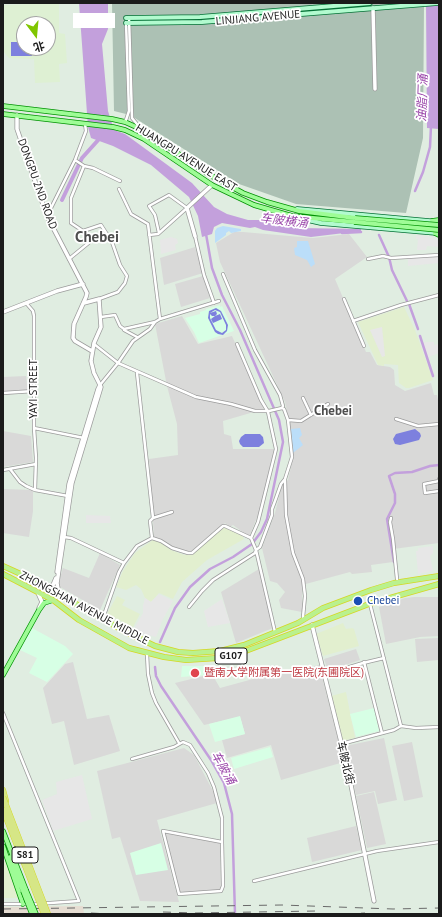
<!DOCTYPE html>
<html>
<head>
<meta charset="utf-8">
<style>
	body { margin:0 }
	#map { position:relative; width:442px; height:917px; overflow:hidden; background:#e0ede1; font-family:"PT Sans","Noto Sans SC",sans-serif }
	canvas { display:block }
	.frame { position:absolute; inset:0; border:4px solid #1b1b1b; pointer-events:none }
	.north { position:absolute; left:16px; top:16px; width:40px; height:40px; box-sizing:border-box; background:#fff; border:1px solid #a4a4a4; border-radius:50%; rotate:164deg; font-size:11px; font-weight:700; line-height:16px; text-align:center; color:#1b1b1b }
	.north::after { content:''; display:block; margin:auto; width:14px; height:18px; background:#80c600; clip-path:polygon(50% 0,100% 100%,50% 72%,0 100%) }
</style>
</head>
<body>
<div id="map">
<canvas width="442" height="917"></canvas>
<div class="frame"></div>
<div class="north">北</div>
</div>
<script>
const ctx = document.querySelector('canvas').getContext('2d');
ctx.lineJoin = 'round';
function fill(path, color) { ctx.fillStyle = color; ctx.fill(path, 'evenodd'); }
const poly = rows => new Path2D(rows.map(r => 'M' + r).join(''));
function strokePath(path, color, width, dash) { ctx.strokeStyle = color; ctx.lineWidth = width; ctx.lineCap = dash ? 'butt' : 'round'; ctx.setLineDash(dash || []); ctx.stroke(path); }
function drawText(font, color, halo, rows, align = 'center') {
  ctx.font = font + ' "PT Sans","Noto Sans SC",sans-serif'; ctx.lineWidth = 3.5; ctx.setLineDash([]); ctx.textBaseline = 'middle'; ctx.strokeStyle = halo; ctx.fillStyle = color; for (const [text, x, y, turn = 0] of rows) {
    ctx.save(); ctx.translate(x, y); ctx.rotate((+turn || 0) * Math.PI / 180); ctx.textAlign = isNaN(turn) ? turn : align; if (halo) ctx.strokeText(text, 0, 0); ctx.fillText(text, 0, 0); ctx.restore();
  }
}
const residential = poly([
	[234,232,243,232,313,238,349,234,367,257,335,279,366,352,370,352,377,365,390,367,394,370,395,385,405,391,431,383,434,395,437,395,439,405,439,543,393,549,393,562,371,565,372,572,352,574,350,572,302,585,302,612,281,608,279,600,285,592,277,583,270,581,262,548,275,513,282,485,288,480,293,458,289,422,285,402,220,262,216,243],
	[195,247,203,273,164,285,160,258],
	[203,276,210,298,181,307,175,284],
	[182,316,198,344,232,336,264,409,223,421,224,434,231,436,233,449,274,449,260,510,249,537,233,525,230,527,225,523,192,551,188,552,174,548,154,537,149,459,178,455,177,424,167,386,155,324],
	[26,376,28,393,3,395,3,377],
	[3,431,31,436,33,462,3,467],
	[3,489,33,490,33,511,29,537,3,533],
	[100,553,120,565,100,610,60,587,59,581,63,568,89,578],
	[259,569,273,628,236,643,221,592],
	[414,597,439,597,439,636,420,637,386,644,379,607,405,598],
	[439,638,439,660,417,662,415,639],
	[356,649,360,660,328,671,324,659],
	[73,662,87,719,109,715,120,751,74,765,64,721,52,724,43,688,65,664],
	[319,665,344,762,281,780,271,745,227,758,222,740,245,734,240,717,204,725,175,683,212,674,220,688,264,676,269,676],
	[384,738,397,800,378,804,375,791,356,795,345,746],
	[412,742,423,797,404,801,392,746],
	[184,748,194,755,214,793,217,803,157,820,179,902,140,901,120,837,112,839,97,771],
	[374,792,386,844,367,848,356,796],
	[356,826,362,850,312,862,307,838],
	[165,833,220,843,221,890,180,893]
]);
const commercial = poly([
	[404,307,415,330,433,380,409,388,406,388,399,383,398,365,384,364,384,366,378,365,358,322],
	[222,527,242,534,244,539,207,560,182,582,173,599,159,593,151,602,145,598,141,589,136,585,126,590,116,587,123,571,135,553,154,539,158,540,171,550,184,555,192,553],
	[117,596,125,600,122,605,140,614,133,627,107,614],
	[343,623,346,629,352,628,354,629,359,646,323,656,316,634],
	[346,692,355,738,342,741,331,696],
	[5,861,19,898,3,898,3,862]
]);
const industrial = poly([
	[83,906,84,914,3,914,3,907]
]);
const education = poly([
	[220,305,220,307,222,306,234,331,199,343,194,332,185,318,200,314,200,312,206,310,206,309],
	[32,628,65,646,73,654,47,682,29,673,37,658,20,650],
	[182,666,206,666,208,675,181,677],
	[374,708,379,731,356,737,350,714],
	[240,716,245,734,215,742,209,724],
	[270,747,273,757,234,769,231,758],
	[161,843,168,870,136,875,130,853]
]);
const military = poly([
	[59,3,59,33,65,34,67,63,59,64,60,82,35,83,34,59,9,58,3,51,3,5],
	[24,24,48,24,48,48,24,48]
]);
const construction = poly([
	[112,3,424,3,423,138,406,213,296,204,239,184,130,115,114,111]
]);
const park = poly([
	[223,226,241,229,241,231,231,233,229,231,226,233,226,235,215,243,215,231,217,228],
	[297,241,308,241,315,264,311,267,307,260,295,255,294,248,297,247],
	[300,428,302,435,299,438,303,445,293,453,291,429]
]);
const pitch = poly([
	[11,42,24,42,24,48,32,48,32,56,11,56],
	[216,308,221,311,228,325,227,331,223,335,218,334,215,332,208,318,209,311],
	[215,310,220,312,226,325,226,330,222,333,216,330,210,318,210,314,212,316,215,316,211,319,213,323,222,319,220,314,215,316,217,314,216,311,210,313],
	[415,429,420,433,421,436,419,440,400,445,395,444,393,439,396,434],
	[245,434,260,434,263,437,264,443,259,447,243,447,240,444,239,441,241,437]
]);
const parking = poly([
	[416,235,432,237,439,241,438,247,427,246,426,250,417,250,418,239,416,239],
	[171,237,177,239,178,243,175,245,176,250,161,254,160,240],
	[439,256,439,263,408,266,408,257],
	[382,327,385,356,382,357,370,330],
	[427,342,434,342,434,345,439,344,439,353,428,357,423,343],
	[86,515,110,516,111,523,86,523],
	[433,546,433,553,430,556,433,571,418,574,416,551,418,551,418,548],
	[159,594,173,601,163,619,156,637,139,633,135,627,143,613,143,606,145,598,151,602],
	[222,599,230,623,208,627,204,611],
	[82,775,92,819,53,831,42,800,57,794,56,782]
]);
const water = poly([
	[79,3,108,3,108,29,102,44,108,111,114,130,125,134,147,150,192,183,214,207,227,214,248,220,261,220,299,228,361,229,361,231,311,237,263,230,255,227,250,228,222,223,214,227,212,234,202,237,198,216,189,197,151,165,113,146,91,138,88,127],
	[426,3,439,3,439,129,427,128]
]);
const pier = poly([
	[73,13,115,13,115,28,73,28]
]);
const canal = poly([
	[415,191,423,172,430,147,431,126],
	[342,233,361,232],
	[379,235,389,257,392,270,407,301],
	[409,304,418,329],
	[420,336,433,376],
	[394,562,387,519,395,503,395,494,389,476,395,473,412,472,430,466,439,465],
	[160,642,175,608,190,587,210,569,233,557,252,544,261,532,267,519,283,442,279,420,240,330,222,295,212,268,206,234],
	[155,667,156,676,161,686,211,760,224,783,232,814,235,914]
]);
const river = poly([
	[62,200,82,158,100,138]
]);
const minor = poly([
	[129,18,132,118,141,129],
	[124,121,126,120,129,111,126,22],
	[75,160,84,166,93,168,120,181],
	[119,189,131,214,148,224,160,319],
	[47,216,75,160,86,131,85,124],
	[83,231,101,225,112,242,120,265,127,276,125,283,118,292,99,299],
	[149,235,158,234,187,208,169,195,149,206,155,215,159,233],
	[195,236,204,275,214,303],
	[69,259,91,241,83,231,71,223,71,198,84,166],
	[368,259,383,256,391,258,439,255],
	[344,299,364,346],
	[26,303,33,311,34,316,34,428,84,438],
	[101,317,115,315,120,326,124,329,155,322,160,319,219,301],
	[353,321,401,305,439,295],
	[124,330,137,337],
	[94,344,118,363,196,397,231,404,255,411,269,411,282,408],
	[237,344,261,400,267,410,269,411,268,412,276,449,258,522,251,538],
	[137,373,153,518],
	[100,385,118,363,133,341,150,329,155,322],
	[3,393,34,391],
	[303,398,311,415],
	[396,419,418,426,439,424],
	[288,420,301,421,328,404],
	[34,428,36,458,35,490],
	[10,469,20,482,26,486,35,490,68,496],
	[3,470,36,464],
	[285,479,286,515,293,553,303,579,305,596,303,617,304,619],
	[439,479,439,481,424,484,425,493,439,491],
	[391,518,390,522,393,539,397,579],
	[64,537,71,538,124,563],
	[152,538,150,521,153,518,172,512],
	[370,604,401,726],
	[189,607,202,591,213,580,255,553,256,550,260,547,272,515,272,509,275,501,281,484,285,479,292,457,288,420,284,409,282,408,283,406,280,395,255,350,223,274],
	[103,618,119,572,124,563,137,546,152,538,161,541,172,548,188,553,192,553,223,526,225,526,251,538,256,550,275,632],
	[147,654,148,674,152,693,156,703,179,743],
	[364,662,382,733],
	[323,675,363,663,384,658],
	[3,713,79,901,36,904,3,904],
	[341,744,394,730,401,726,416,728,439,727],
	[132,759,174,747,183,742,190,745,208,773,214,787,222,818,222,842],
	[163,831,222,842,223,886,221,891,179,894,163,831],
	[254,881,377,851,439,842]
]);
const tertiary = poly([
	[373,8,375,89],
	[17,115,17,129,47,216,87,293,86,297,74,324,73,338,75,341,92,351],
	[195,236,187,208,212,185],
	[3,312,57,291,83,284],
	[57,572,69,484,98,389,100,385],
	[48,588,53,585,56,578],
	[38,593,42,602,39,608],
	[59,594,57,583,72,483,101,387,94,373,91,361,94,343,101,327,99,299,84,303],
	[312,625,348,770,374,901]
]);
const secondary = poly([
	[126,18,200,17,370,3],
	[126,23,202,22,438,3],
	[297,209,439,222],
	[299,218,321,223,437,233]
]);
const primary = poly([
	[3,106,112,119,125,122,145,131,208,174,243,193,267,202,299,211,355,218],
	[3,114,113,127,125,130,144,139,212,185,254,205,292,216,354,222],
	[432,221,439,220],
	[435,233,439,235],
	[3,675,39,610,44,603,53,600],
	[3,831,26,890],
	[3,846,23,904],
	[10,857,23,891]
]);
const trunk = poly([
	[3,566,34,580,122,630,155,646,178,652,193,653,220,651,244,645,298,623,323,608,371,590,394,583,439,576],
	[3,574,53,600,79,620,129,648,164,657,186,660,218,658,243,652,369,604,439,584]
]);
const motorway = poly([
	[3,790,6,801]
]);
const rail = poly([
	[3,909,282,905,393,909,439,908],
	[163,912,195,913,317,911],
	[91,913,109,914],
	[345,914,365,913]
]);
const primaryBridge = poly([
	[355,218,439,225],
	[354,222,439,230],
	[26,890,36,914],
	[23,891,32,914]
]);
const motorwayBridge = poly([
	[3,797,48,914],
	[3,810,44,914]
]);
const markers = [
	[358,601,5,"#1a4fb4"],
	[195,673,5,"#e0444e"]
];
const shields = [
	[231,656,32],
	[25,855,26]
];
const shieldNames = [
	["G107",231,656],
	["S81",25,855]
];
const streetNames = [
	["LINJIANG AVENUE",258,18,-5],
	["HUANGPU AVENUE EAST",186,158,32],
	["DONGPU 2ND ROAD",37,184,70],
	["YAYI STREET",34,389,-90],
	["ZHONGSHAN AVENUE MIDDLE",84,608,28],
	["车陂北街",345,763,77]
];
const transitNames = [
	["Chebei",367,601]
];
const healthNames = [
	["暨南大学附属第一医院(东圃院区)",204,673]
];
const waterNames = [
	["油脂厂涌",423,98,-88],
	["车陂横涌",284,221,7],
	["车陂涌",223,768,61]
];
const quarterNames = [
	["Chebei",333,411]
];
const districtNames = [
	["Chebei",97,238]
];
fill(residential, '#d9d9d8');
fill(commercial, '#e2efcf');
fill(industrial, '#e6ddd2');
fill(education, '#d7ffe5');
fill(military, '#def0d3');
fill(construction, '#acc1b4');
fill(park, '#bbdef9');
fill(pitch, '#7d80de');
fill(parking, '#e7e7e7');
fill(water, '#c3a0dc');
fill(pier, '#fff');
strokePath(canal, '#c3a0dc', 2.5);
strokePath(river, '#c3a0dc', 4);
strokePath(minor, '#9c9c9c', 4);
strokePath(tertiary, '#9c9c9c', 5);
strokePath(secondary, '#047136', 5.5);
strokePath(primary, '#009203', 5.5);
strokePath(trunk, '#d5d722', 6);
strokePath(motorway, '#d5d722', 6);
strokePath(minor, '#fff', 2.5);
strokePath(tertiary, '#fff', 3.5);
strokePath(secondary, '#b2facf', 4);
strokePath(primary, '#9efc96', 4);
strokePath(trunk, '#baf18e', 4.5);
strokePath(motorway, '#d6e686', 5);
strokePath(rail, '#696969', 1, [8, 8]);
strokePath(primaryBridge, '#009203', 5.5, []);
strokePath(motorwayBridge, '#d5d722', 6, []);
strokePath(primaryBridge, '#9efc96', 4);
strokePath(motorwayBridge, '#d6e686', 5);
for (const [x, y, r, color] of markers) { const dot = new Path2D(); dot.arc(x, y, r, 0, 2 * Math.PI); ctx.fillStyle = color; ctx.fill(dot); strokePath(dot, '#fff', 1.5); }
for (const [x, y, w] of shields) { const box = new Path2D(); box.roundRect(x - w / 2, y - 8, w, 16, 3); ctx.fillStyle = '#fff'; ctx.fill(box); strokePath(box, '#1b1b1b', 1); }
drawText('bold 10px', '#1b1b1b', null, shieldNames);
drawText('11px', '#1b1b1b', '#fff', streetNames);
drawText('11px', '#164399', '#fff', transitNames, 'left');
drawText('11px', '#be3a42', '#fff', healthNames, 'left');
drawText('italic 12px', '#9c48ab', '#fff', waterNames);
drawText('bold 13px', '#4e4e4e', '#fff', quarterNames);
drawText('bold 15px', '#4e4e4e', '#fff', districtNames);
</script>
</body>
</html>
